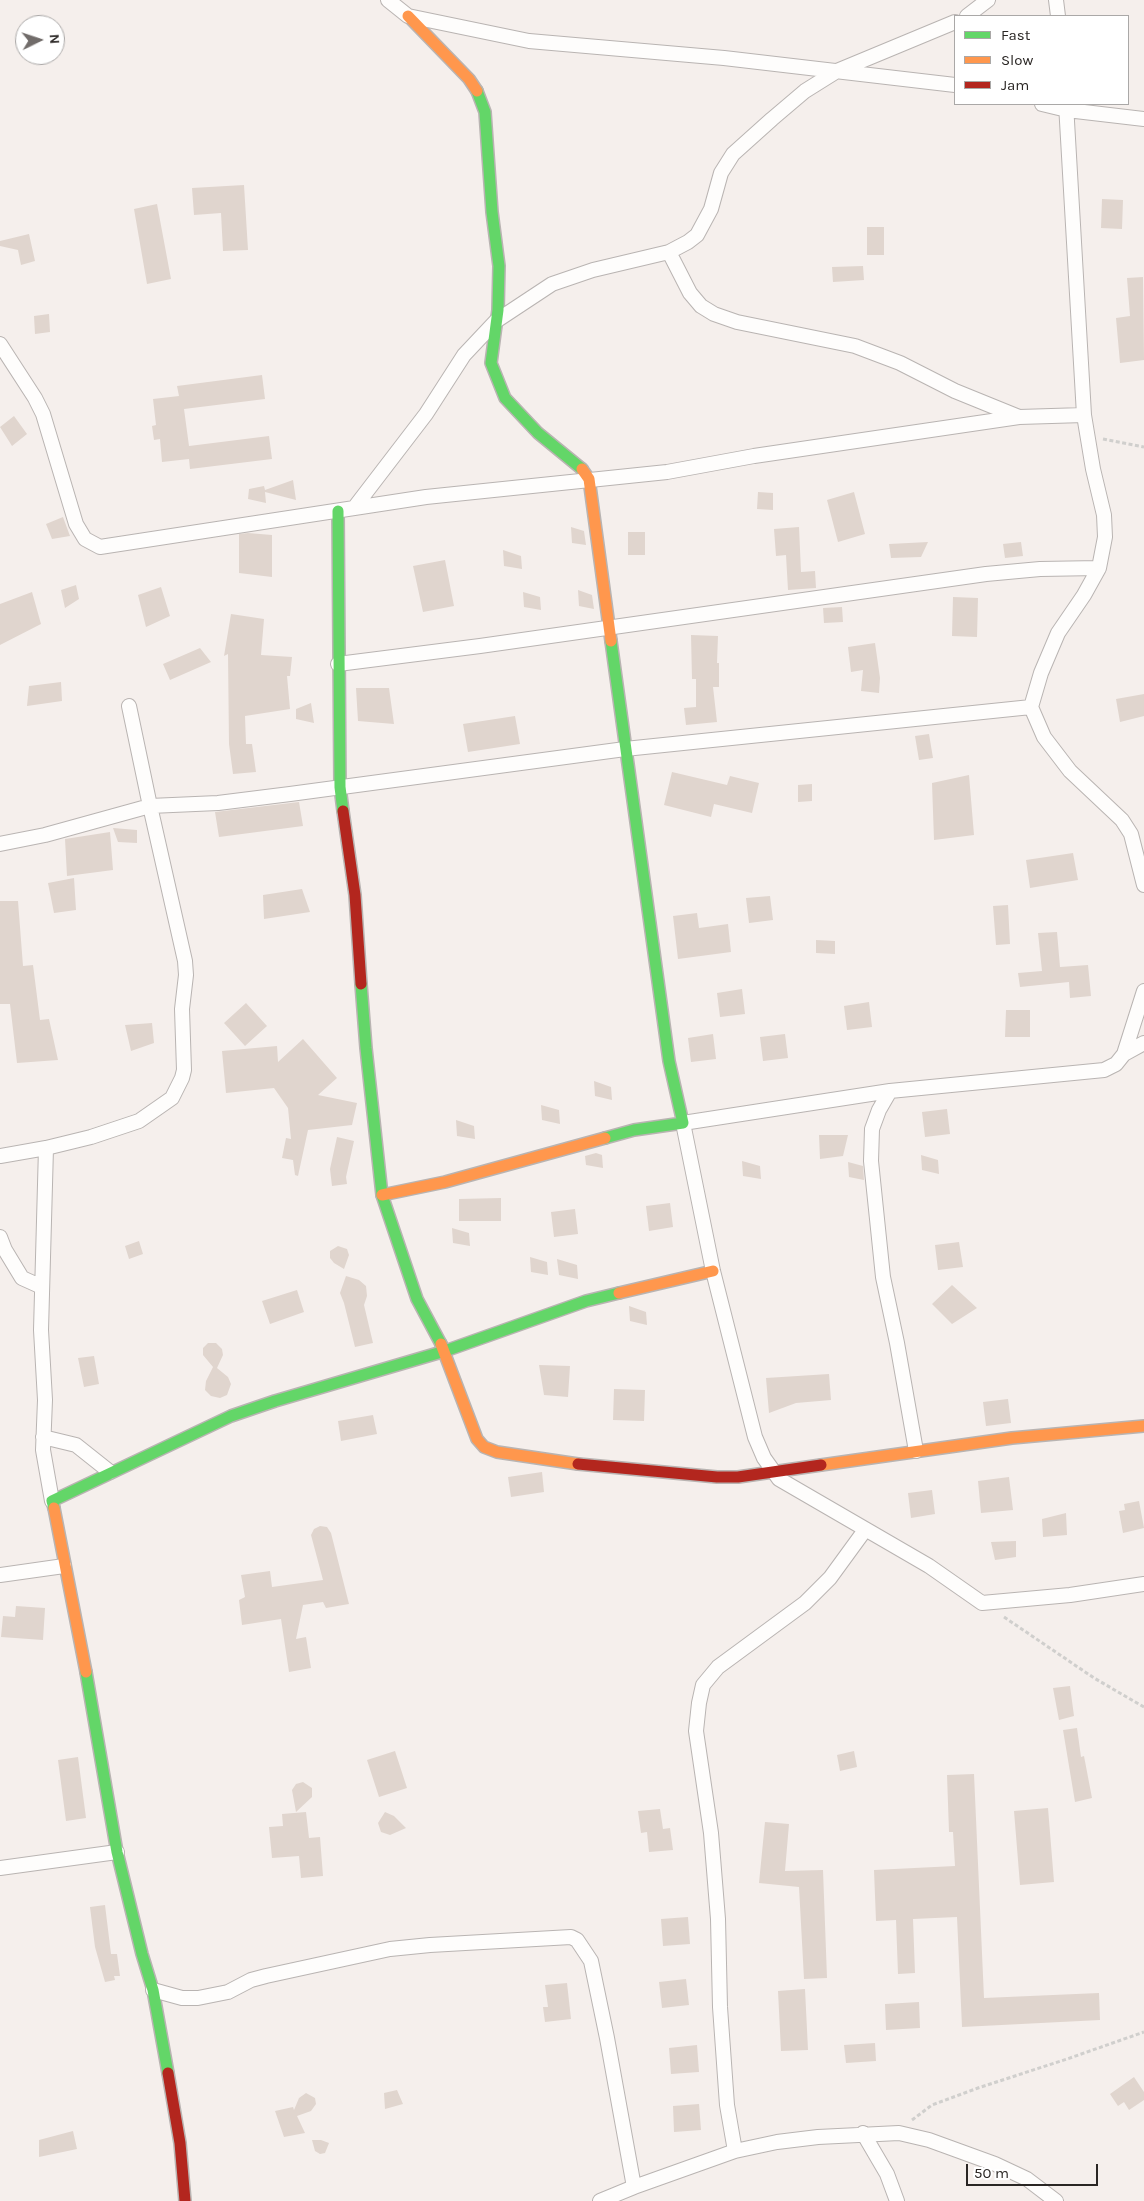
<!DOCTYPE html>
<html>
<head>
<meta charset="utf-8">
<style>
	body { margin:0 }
	#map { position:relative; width:1144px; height:2201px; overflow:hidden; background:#f5efec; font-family:Karla,sans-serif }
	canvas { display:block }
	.legend { position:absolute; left:954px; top:15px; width:175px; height:90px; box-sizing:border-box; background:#fff; border:1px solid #aaa8a7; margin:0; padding:6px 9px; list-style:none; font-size:15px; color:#2a2624 }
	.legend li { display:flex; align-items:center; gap:10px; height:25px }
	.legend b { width:25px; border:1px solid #aaa8a7 }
	.north { position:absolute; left:15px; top:15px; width:50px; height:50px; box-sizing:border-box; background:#fff; border:1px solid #aaa8a7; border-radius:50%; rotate:86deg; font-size:14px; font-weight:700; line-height:20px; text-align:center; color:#2a2624 }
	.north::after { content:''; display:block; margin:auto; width:18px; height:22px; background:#716c6a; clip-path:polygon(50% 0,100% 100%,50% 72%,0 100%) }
	.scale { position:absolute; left:966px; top:2164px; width:132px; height:22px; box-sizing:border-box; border:2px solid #2a2624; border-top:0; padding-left:6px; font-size:15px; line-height:18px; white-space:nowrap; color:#2a2624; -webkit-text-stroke:4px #fff; paint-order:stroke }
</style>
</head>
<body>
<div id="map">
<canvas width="1144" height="2201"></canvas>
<ul class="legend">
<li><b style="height:6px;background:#63d668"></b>Fast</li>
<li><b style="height:6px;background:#ff974d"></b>Slow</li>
<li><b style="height:6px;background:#b3261e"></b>Jam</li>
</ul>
<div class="north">N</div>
<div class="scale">50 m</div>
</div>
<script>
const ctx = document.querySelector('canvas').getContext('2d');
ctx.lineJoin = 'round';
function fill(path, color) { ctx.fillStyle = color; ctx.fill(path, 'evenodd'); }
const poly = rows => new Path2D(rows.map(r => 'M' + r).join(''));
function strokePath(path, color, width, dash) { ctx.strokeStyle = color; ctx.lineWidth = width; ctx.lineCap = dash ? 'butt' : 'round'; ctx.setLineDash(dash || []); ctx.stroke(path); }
const building = poly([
	[244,185,248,250,223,251,221,213,194,215,192,188],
	[1102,199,1123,200,1122,229,1101,228],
	[157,204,171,279,147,284,134,209],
	[867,227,884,227,884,255,867,255],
	[29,234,35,261,21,265,18,250,0,246,0,241],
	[863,266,864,280,833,282,832,267],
	[1143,277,1144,360,1120,363,1116,318,1130,316,1127,278],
	[49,314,50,332,35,334,34,316],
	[262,375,265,399,184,409,189,446,269,436,272,459,190,469,189,459,162,462,160,439,154,440,152,426,156,425,153,399,179,396,177,386],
	[14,416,27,434,12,446,0,427],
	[293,480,296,500,265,492,266,503,248,499,249,489,264,486,265,490],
	[758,492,773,493,773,510,757,509],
	[854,492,865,534,838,542,827,500],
	[63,517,70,536,52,539,46,524],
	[571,527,584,531,586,545,572,543],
	[799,527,801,572,815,571,816,588,788,590,786,555,776,556,774,529],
	[628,532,645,532,645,555,628,555],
	[248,533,272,535,272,577,239,573,239,534],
	[928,542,921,557,891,558,889,544],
	[1021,542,1023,556,1005,558,1003,544],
	[503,550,521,556,522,569,504,566],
	[445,560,454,606,423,612,413,566],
	[76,585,79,599,65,608,61,590],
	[161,587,170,616,146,627,138,595],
	[578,590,592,595,594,609,579,606],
	[32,592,41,624,0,645,0,604],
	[523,592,540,597,541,610,524,607],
	[953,597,978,598,977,637,952,636],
	[842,607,843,622,824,623,823,608],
	[231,614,264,619,261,655,292,657,290,676,287,676,290,709,245,716,246,744,252,744,256,772,233,774,229,744,228,654,224,656],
	[691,635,718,636,717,663,719,663,719,687,713,687,717,722,686,725,684,708,696,707,696,679,692,679],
	[875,643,880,678,879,693,861,691,863,670,851,672,848,647],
	[200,648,211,662,170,680,163,664],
	[61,682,62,701,27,706,29,686],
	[356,688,389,688,394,724,358,721],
	[1144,694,1144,716,1120,722,1116,699],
	[311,703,314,723,296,719,296,709],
	[515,716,520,744,468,752,463,724],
	[929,734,933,758,919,760,915,736],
	[672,772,727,785,730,776,759,783,752,813,714,804,711,817,664,805],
	[969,775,974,835,934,840,932,783],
	[812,784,812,801,798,802,798,785],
	[299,802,303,826,219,837,215,812],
	[113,828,137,830,137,843,118,842],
	[110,832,113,870,67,876,65,839],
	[1073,853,1078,880,1030,888,1026,860],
	[74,878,76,910,54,913,48,883],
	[302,889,310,912,264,919,263,895],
	[770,896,773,920,749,923,746,898],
	[0,901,18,901,23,966,33,965,40,1020,49,1019,58,1060,17,1063,10,1004,0,1004],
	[1008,905,1010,944,996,945,993,906],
	[697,913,699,928,728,924,731,952,678,959,673,916],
	[1057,932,1060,967,1088,965,1091,996,1070,998,1069,982,1020,987,1018,973,1042,971,1038,933],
	[816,940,835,941,835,954,816,953],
	[742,989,745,1014,720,1017,717,993],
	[869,1002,872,1027,847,1030,844,1006],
	[246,1003,267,1026,245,1046,224,1023],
	[1006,1010,1030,1010,1030,1037,1005,1037],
	[152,1023,154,1043,131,1051,125,1025],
	[713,1034,716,1059,691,1062,688,1038],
	[785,1034,788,1058,763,1061,760,1037],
	[303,1039,337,1078,318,1095,357,1103,352,1125,308,1130,298,1176,295,1175,293,1160,282,1158,286,1138,291,1139,288,1108,274,1088,226,1093,222,1051,277,1046,278,1062],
	[594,1081,611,1087,612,1100,595,1096],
	[541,1105,559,1110,560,1124,542,1120],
	[947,1109,950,1134,925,1137,922,1112],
	[456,1120,474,1126,475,1139,457,1136],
	[819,1135,848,1135,843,1156,820,1159],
	[337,1137,354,1141,346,1177,347,1184,332,1186,330,1169],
	[596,1153,602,1155,603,1168,586,1165,585,1156],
	[921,1155,938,1160,939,1174,922,1170],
	[742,1161,760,1166,761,1179,743,1176],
	[848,1162,863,1166,864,1180,849,1177],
	[501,1198,501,1221,459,1221,459,1199],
	[670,1203,673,1227,649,1231,646,1206],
	[575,1209,578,1234,554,1237,551,1212],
	[452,1228,469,1233,470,1246,453,1243],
	[139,1241,143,1254,129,1259,125,1246],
	[959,1242,963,1267,938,1270,935,1245],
	[338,1246,347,1249,349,1255,344,1269,334,1263,330,1258,330,1251],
	[530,1257,547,1262,548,1275,531,1272],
	[557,1259,577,1265,578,1279,559,1275],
	[346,1276,359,1280,366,1286,367,1296,364,1305,373,1343,355,1347,344,1303,340,1293],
	[952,1285,977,1308,952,1324,932,1304],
	[297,1290,304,1312,270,1324,262,1301],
	[629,1306,646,1312,647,1325,630,1321],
	[208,1343,216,1343,222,1349,223,1355,217,1368,228,1377,231,1384,227,1395,220,1398,211,1396,205,1390,206,1381,213,1367,203,1355,203,1348],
	[94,1356,99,1384,84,1387,78,1358],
	[539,1365,570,1366,568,1397,544,1395],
	[829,1374,831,1400,796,1403,769,1413,766,1378],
	[614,1389,645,1390,644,1421,613,1420],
	[1008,1399,1011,1423,986,1426,983,1402],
	[373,1415,377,1434,341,1441,338,1421],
	[542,1472,544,1492,511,1497,508,1477],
	[1009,1477,1013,1510,981,1513,978,1481],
	[932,1490,935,1514,911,1518,908,1493],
	[1139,1501,1144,1528,1123,1533,1119,1511,1125,1510,1124,1504],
	[1066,1513,1067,1535,1043,1537,1042,1519],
	[320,1526,327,1527,331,1533,349,1604,326,1608,323,1602,303,1605,296,1639,306,1637,311,1668,289,1672,281,1619,242,1625,239,1600,245,1597,241,1575,270,1571,272,1587,323,1580,311,1535,314,1529],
	[1016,1541,1016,1557,995,1560,991,1542],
	[16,1606,45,1608,43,1640,1,1637,3,1616,15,1617],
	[1070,1686,1074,1716,1059,1720,1053,1688],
	[1077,1728,1081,1757,1084,1756,1092,1798,1075,1802,1063,1730],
	[395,1751,407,1788,379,1797,367,1760],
	[854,1751,857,1767,840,1771,837,1755],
	[78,1757,86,1818,66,1821,58,1760],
	[974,1774,984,1998,1099,1993,1100,2020,962,2027,957,1917,913,1919,915,1973,898,1974,896,1920,876,1921,874,1870,955,1866,953,1832,949,1832,947,1775],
	[303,1782,312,1788,312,1797,296,1812,292,1790,296,1784],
	[1048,1808,1054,1882,1020,1885,1014,1811],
	[660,1809,663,1829,670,1828,673,1850,649,1852,647,1832,641,1833,638,1811],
	[306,1812,309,1838,320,1837,323,1876,301,1878,299,1856,272,1858,269,1827,283,1826,282,1814],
	[385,1812,394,1816,406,1828,390,1835,381,1832,378,1823],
	[765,1822,789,1824,785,1871,823,1870,827,1978,804,1979,799,1887,759,1883],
	[105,1905,111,1954,117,1954,120,1976,114,1976,115,1980,105,1982,95,1947,90,1907],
	[688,1917,690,1944,663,1946,661,1919],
	[686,1979,689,2005,662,2008,659,1982],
	[567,1983,571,2019,545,2022,543,2007,548,2007,545,1985],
	[805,1989,808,2050,781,2051,778,1991],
	[919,2002,920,2028,886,2030,885,2004],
	[875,2043,876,2061,846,2063,844,2045],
	[697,2045,699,2072,671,2074,669,2048],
	[1134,2077,1144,2092,1144,2100,1129,2110,1124,2102,1118,2106,1110,2094],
	[397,2090,403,2104,385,2109,384,2093],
	[306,2093,315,2098,316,2104,311,2111,297,2116,305,2133,284,2137,275,2111,293,2107,294,2110,299,2098],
	[699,2104,701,2130,674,2132,673,2106],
	[73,2131,77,2149,39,2157,39,2140],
	[312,2140,321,2140,329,2143,325,2153,320,2154,315,2151]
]);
const path = poly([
	[1103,439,1144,447],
	[1004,1617,1094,1678,1144,1707],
	[912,2120,932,2105,978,2088,1067,2059,1144,2032]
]);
const street = poly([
	[388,0,408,16,529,41,724,58,955,85],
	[1056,0,1058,16],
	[967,16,988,0],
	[1042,104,1067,110,1144,119],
	[1066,104,1084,415,1093,469,1104,515,1105,537,1099,568,1084,595,1058,633,1041,673,1031,707,1044,737,1070,771,1122,820,1131,834,1144,885],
	[669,252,690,293,701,306,714,314,737,322,855,346,900,363,955,391,1019,417],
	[0,344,35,398,43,414,76,524,85,539,100,547,426,497,667,472,754,456,1019,417,1084,415],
	[354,508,426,414,464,355,496,321,552,284,593,270,669,252,688,242,697,235,711,209,721,173,733,154,772,119,805,91,837,71,955,22],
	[338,664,480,646,986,574,1040,569,1099,568],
	[0,844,45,835,150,806,129,706],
	[1144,991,1124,1054,1116,1064,1104,1070,890,1091,683,1123,713,1271,755,1437,764,1458,779,1479,929,1566,982,1603,1070,1595,1144,1584],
	[1124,1054,1144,1043],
	[890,1091,879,1110,872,1129,871,1161,883,1277,897,1343,916,1451],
	[46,1148,41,1330,45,1400,43,1450,52,1501],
	[0,1156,46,1148,91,1137,139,1121,172,1098,182,1078,184,1070,182,1009,186,975,185,961,150,806,218,803,290,794,625,749,1031,707],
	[0,1237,5,1250,22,1278,42,1287],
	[43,1437,76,1445,110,1472],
	[0,1575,64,1566],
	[0,1868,117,1852],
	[153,1990,182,1998,198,1998,228,1992,251,1980,266,1976,390,1949,430,1945,571,1937,577,1940,591,1961,607,2038,634,2187],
	[863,2133,887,2174,897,2201],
	[735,2151,727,2105,720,2007,718,1919,711,1833,696,1731,699,1703,703,1685,718,1667,805,1603,830,1578,865,1530],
	[600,2201,634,2187,735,2151,777,2142,818,2137,899,2133,929,2140,995,2164,1027,2179,1056,2201]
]);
const fast = poly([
	[477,91,485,112,492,212,499,266,498,310,491,363,505,398,538,433,582,469],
	[338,511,340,787,343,811],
	[361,984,366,1048,382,1195,417,1299,441,1344],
	[605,1138,634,1130,683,1123,669,1061,611,641],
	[54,1508,52,1501,231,1416,275,1401,445,1351,586,1301,619,1293],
	[86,1672,117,1852,142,1954,153,1990,168,2073]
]);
const slow = poly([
	[408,16,469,79,477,91],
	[582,469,589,479,611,641],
	[382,1195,445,1182,605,1138],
	[619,1293,713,1271],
	[441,1344,477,1439,484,1447,497,1452,578,1464],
	[821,1465,1012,1438,1144,1426],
	[54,1508,86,1672]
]);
const jam = poly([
	[343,811,355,895,361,984],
	[578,1464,717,1477,738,1477,821,1465],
	[168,2073,180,2143,185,2201]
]);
fill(building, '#e0d5ce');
strokePath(street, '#b9b4b2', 16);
strokePath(fast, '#b9b4b2', 14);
strokePath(slow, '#b9b4b2', 14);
strokePath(jam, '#b9b4b2', 14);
strokePath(path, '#d0cfcd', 3, [4, 2.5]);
strokePath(street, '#fefdfc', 14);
strokePath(fast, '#63d668', 11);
strokePath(slow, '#ff974d', 11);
strokePath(jam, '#b3261e', 11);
</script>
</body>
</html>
